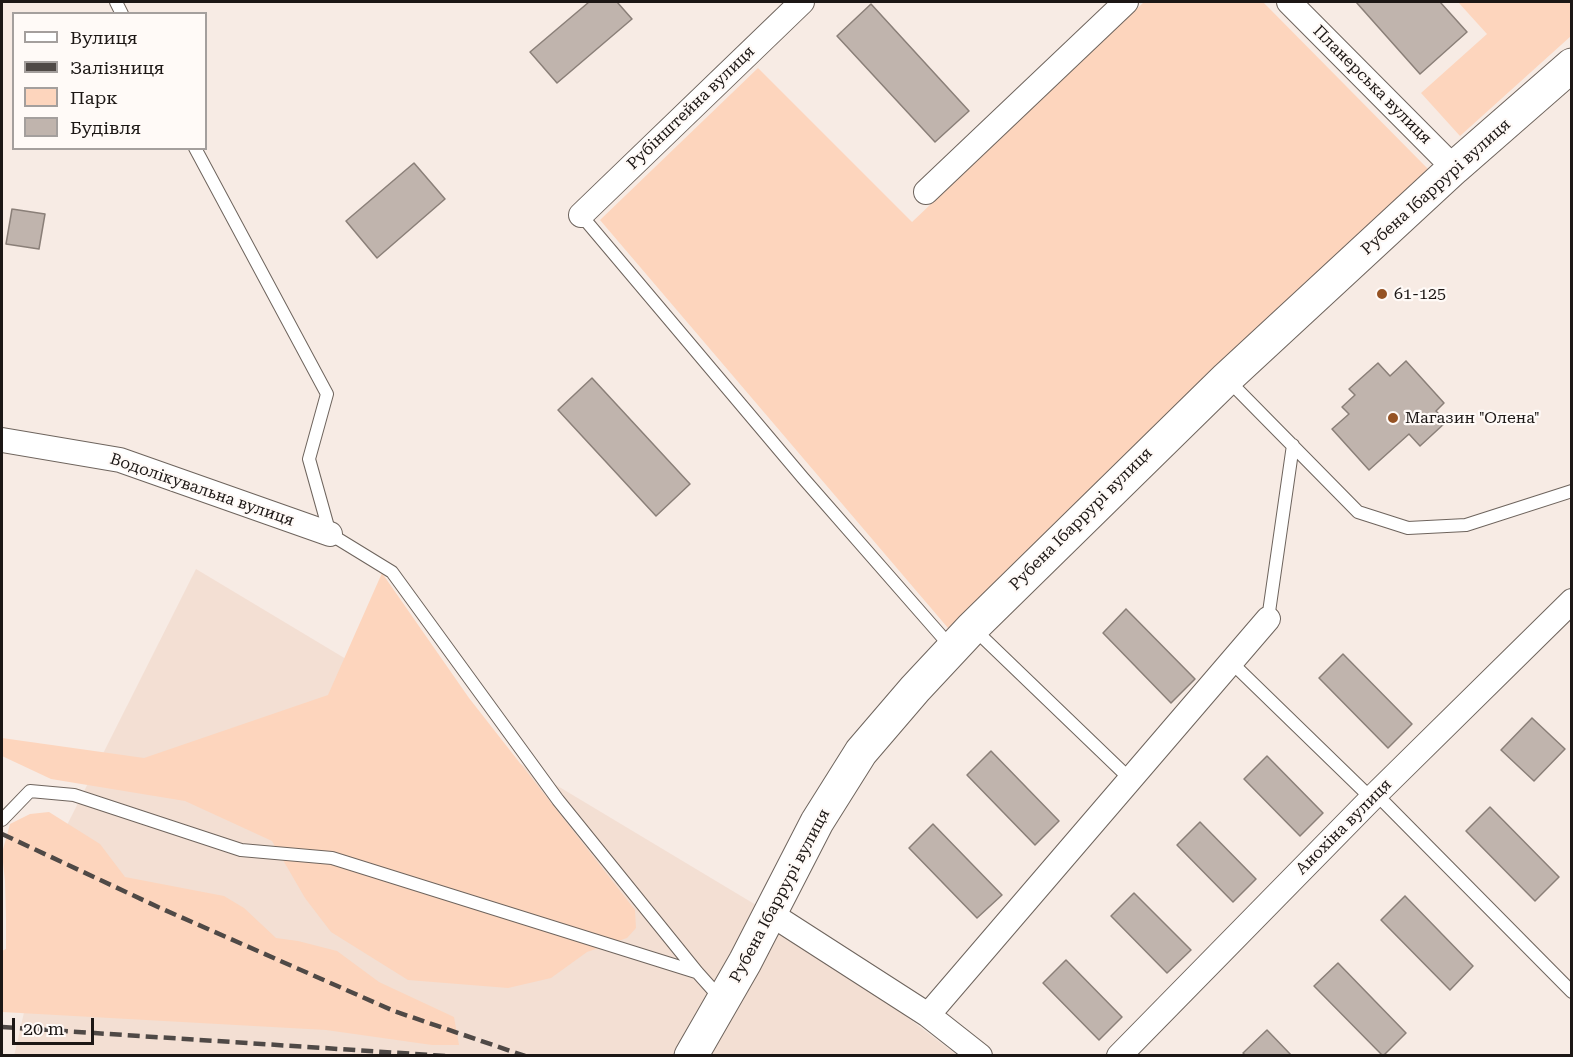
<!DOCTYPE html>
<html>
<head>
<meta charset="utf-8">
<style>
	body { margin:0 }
	#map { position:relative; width:1573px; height:1057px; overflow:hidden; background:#f7ebe4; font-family:"Roboto Serif",serif }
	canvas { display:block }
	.frame { position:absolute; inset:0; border:3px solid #1c1715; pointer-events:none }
	.legend { position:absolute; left:12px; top:12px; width:195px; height:138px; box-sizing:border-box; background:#fffaf7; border:2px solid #a49f9d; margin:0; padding:8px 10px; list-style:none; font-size:18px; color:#1c1715 }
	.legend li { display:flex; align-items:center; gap:12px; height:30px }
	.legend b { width:30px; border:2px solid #a49f9d }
	.scale { position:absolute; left:12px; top:1018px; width:82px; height:27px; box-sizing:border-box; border:3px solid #1c1715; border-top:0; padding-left:8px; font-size:18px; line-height:21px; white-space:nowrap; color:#1c1715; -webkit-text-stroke:4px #fffaf7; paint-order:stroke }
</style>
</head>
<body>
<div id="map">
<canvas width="1573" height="1057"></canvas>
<div class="frame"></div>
<ul class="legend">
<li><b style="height:8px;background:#fff"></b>Вулиця</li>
<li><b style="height:8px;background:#4f4946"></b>Залізниця</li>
<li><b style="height:16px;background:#fdd5bd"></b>Парк</li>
<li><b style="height:16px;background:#c0b4ad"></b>Будівля</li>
</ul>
<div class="scale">20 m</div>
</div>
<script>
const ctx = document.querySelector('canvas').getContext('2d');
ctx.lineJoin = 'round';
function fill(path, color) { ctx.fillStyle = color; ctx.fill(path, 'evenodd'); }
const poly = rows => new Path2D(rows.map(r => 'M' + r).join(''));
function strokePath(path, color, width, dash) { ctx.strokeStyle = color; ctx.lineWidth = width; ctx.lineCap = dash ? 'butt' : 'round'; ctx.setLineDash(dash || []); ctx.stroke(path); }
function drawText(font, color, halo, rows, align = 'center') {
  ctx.font = font + ' "Roboto Serif",serif'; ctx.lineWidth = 4.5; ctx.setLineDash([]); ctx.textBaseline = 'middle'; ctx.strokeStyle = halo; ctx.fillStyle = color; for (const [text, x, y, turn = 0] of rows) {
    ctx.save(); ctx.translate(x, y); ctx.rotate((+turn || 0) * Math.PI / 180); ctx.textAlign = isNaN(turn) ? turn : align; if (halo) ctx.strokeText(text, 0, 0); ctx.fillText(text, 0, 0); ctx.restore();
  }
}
const built = poly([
	[196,569,771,914,957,1055,14,1056,67,825]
]);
const green = poly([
	[1144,2,1263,2,1431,172,948,628,600,220,758,68,912,222],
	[1458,2,1572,2,1571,36,1460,136,1421,93,1487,34],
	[382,573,469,698,635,910,636,928,627,938,587,952,551,978,508,988,408,980,331,932,305,898,272,841,185,801,51,779,2,756,2,738,144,758,328,695],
	[49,812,100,844,125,877,224,896,244,908,276,938,298,941,337,951,379,982,454,1017,459,1045,432,1045,326,1030,2,1012,2,951,6,949,6,919,5,881,2,853,10,824,30,814]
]);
const building = poly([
	[589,2,617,2,632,19,557,83,530,52,589,2],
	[1356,2,1440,2,1467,32,1420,74,1356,2],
	[871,4,969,111,935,142,837,36,871,4],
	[414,163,445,199,377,258,346,221,414,163],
	[12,209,45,214,39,249,6,244,12,209],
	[1406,361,1444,403,1436,411,1446,422,1420,446,1409,434,1369,470,1332,429,1349,414,1342,407,1355,395,1349,389,1378,363,1390,376,1406,361],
	[592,378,690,484,656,516,558,410,592,378],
	[1126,609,1195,679,1171,703,1103,633,1126,609],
	[1343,654,1412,724,1388,748,1319,678,1343,654],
	[1532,718,1565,749,1534,781,1501,750,1532,718],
	[991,751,1059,821,1035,845,967,775,991,751],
	[1267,756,1323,813,1300,836,1244,779,1267,756],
	[1490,807,1559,877,1535,901,1466,831,1490,807],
	[1200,822,1256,879,1233,902,1177,845,1200,822],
	[933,824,1002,895,977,918,909,848,933,824],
	[1134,893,1191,950,1167,973,1111,916,1134,893],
	[1405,896,1473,966,1450,990,1381,920,1405,896],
	[1066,960,1122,1017,1099,1040,1043,983,1066,960],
	[1338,963,1406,1033,1383,1056,1314,986,1338,963],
	[1267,1030,1292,1056,1246,1056,1243,1053,1267,1030]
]);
const lane = poly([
	[116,2,122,14],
	[195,148,327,394,309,459,330,534,392,572,558,800,697,972,722,1000],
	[581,215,803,478,951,647],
	[1227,379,1358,512,1408,528,1466,525,1572,491],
	[1268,619,1293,445],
	[973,628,1130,779],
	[1232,663,1371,798],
	[1376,794,1572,992],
	[2,820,30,791,74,795,241,850,332,858,696,972]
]);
const street = poly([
	[1289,2,1454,168],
	[926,192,1126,2],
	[581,215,802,2],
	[2,440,120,460,330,534],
	[771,914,928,1015,980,1056],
	[928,1015,1268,619],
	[1119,1056,1376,794,1572,601]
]);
const secondary = poly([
	[691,1056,745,962,817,822,861,752,915,689,972,628,1227,378,1454,168,1572,65]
]);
const rail = poly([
	[2,834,158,907,394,1011,525,1056],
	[2,1027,446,1056]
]);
const markers = [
	[1382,294,6,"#955223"],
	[1393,418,6,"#955223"]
];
const streetNames = [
	["Планерська вулиця",1372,85,45],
	["Рубінштейна вулиця",691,108,-44],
	["Рубена Ібаррурі вулиця",1436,187,-42],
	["Водолікувальна вулиця",202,490,19],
	["Рубена Ібаррурі вулиця",1081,519,-45],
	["Анохіна вулиця",1344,827,-45],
	["Рубена Ібаррурі вулиця",780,896,-62]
];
const poiNames = [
	["61-125",1394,294],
	["Магазин \"Олена\"",1405,418]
];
fill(built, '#f3dfd3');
fill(green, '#fdd5bd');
fill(building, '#c0b4ad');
strokePath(building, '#8a7f78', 1.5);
strokePath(lane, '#6e645d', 14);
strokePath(street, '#6e645d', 26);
strokePath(secondary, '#6e645d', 35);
strokePath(lane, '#fff', 12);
strokePath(street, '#fff', 24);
strokePath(secondary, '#fff', 33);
strokePath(rail, '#4f4946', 4.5, [12, 6]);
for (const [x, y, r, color] of markers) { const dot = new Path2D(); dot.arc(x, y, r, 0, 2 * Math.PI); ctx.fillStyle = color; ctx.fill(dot); strokePath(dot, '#fffaf7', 2); }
drawText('16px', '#1c1715', '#fffaf7', streetNames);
drawText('16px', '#1c1715', '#fffaf7', poiNames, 'left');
</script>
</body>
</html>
